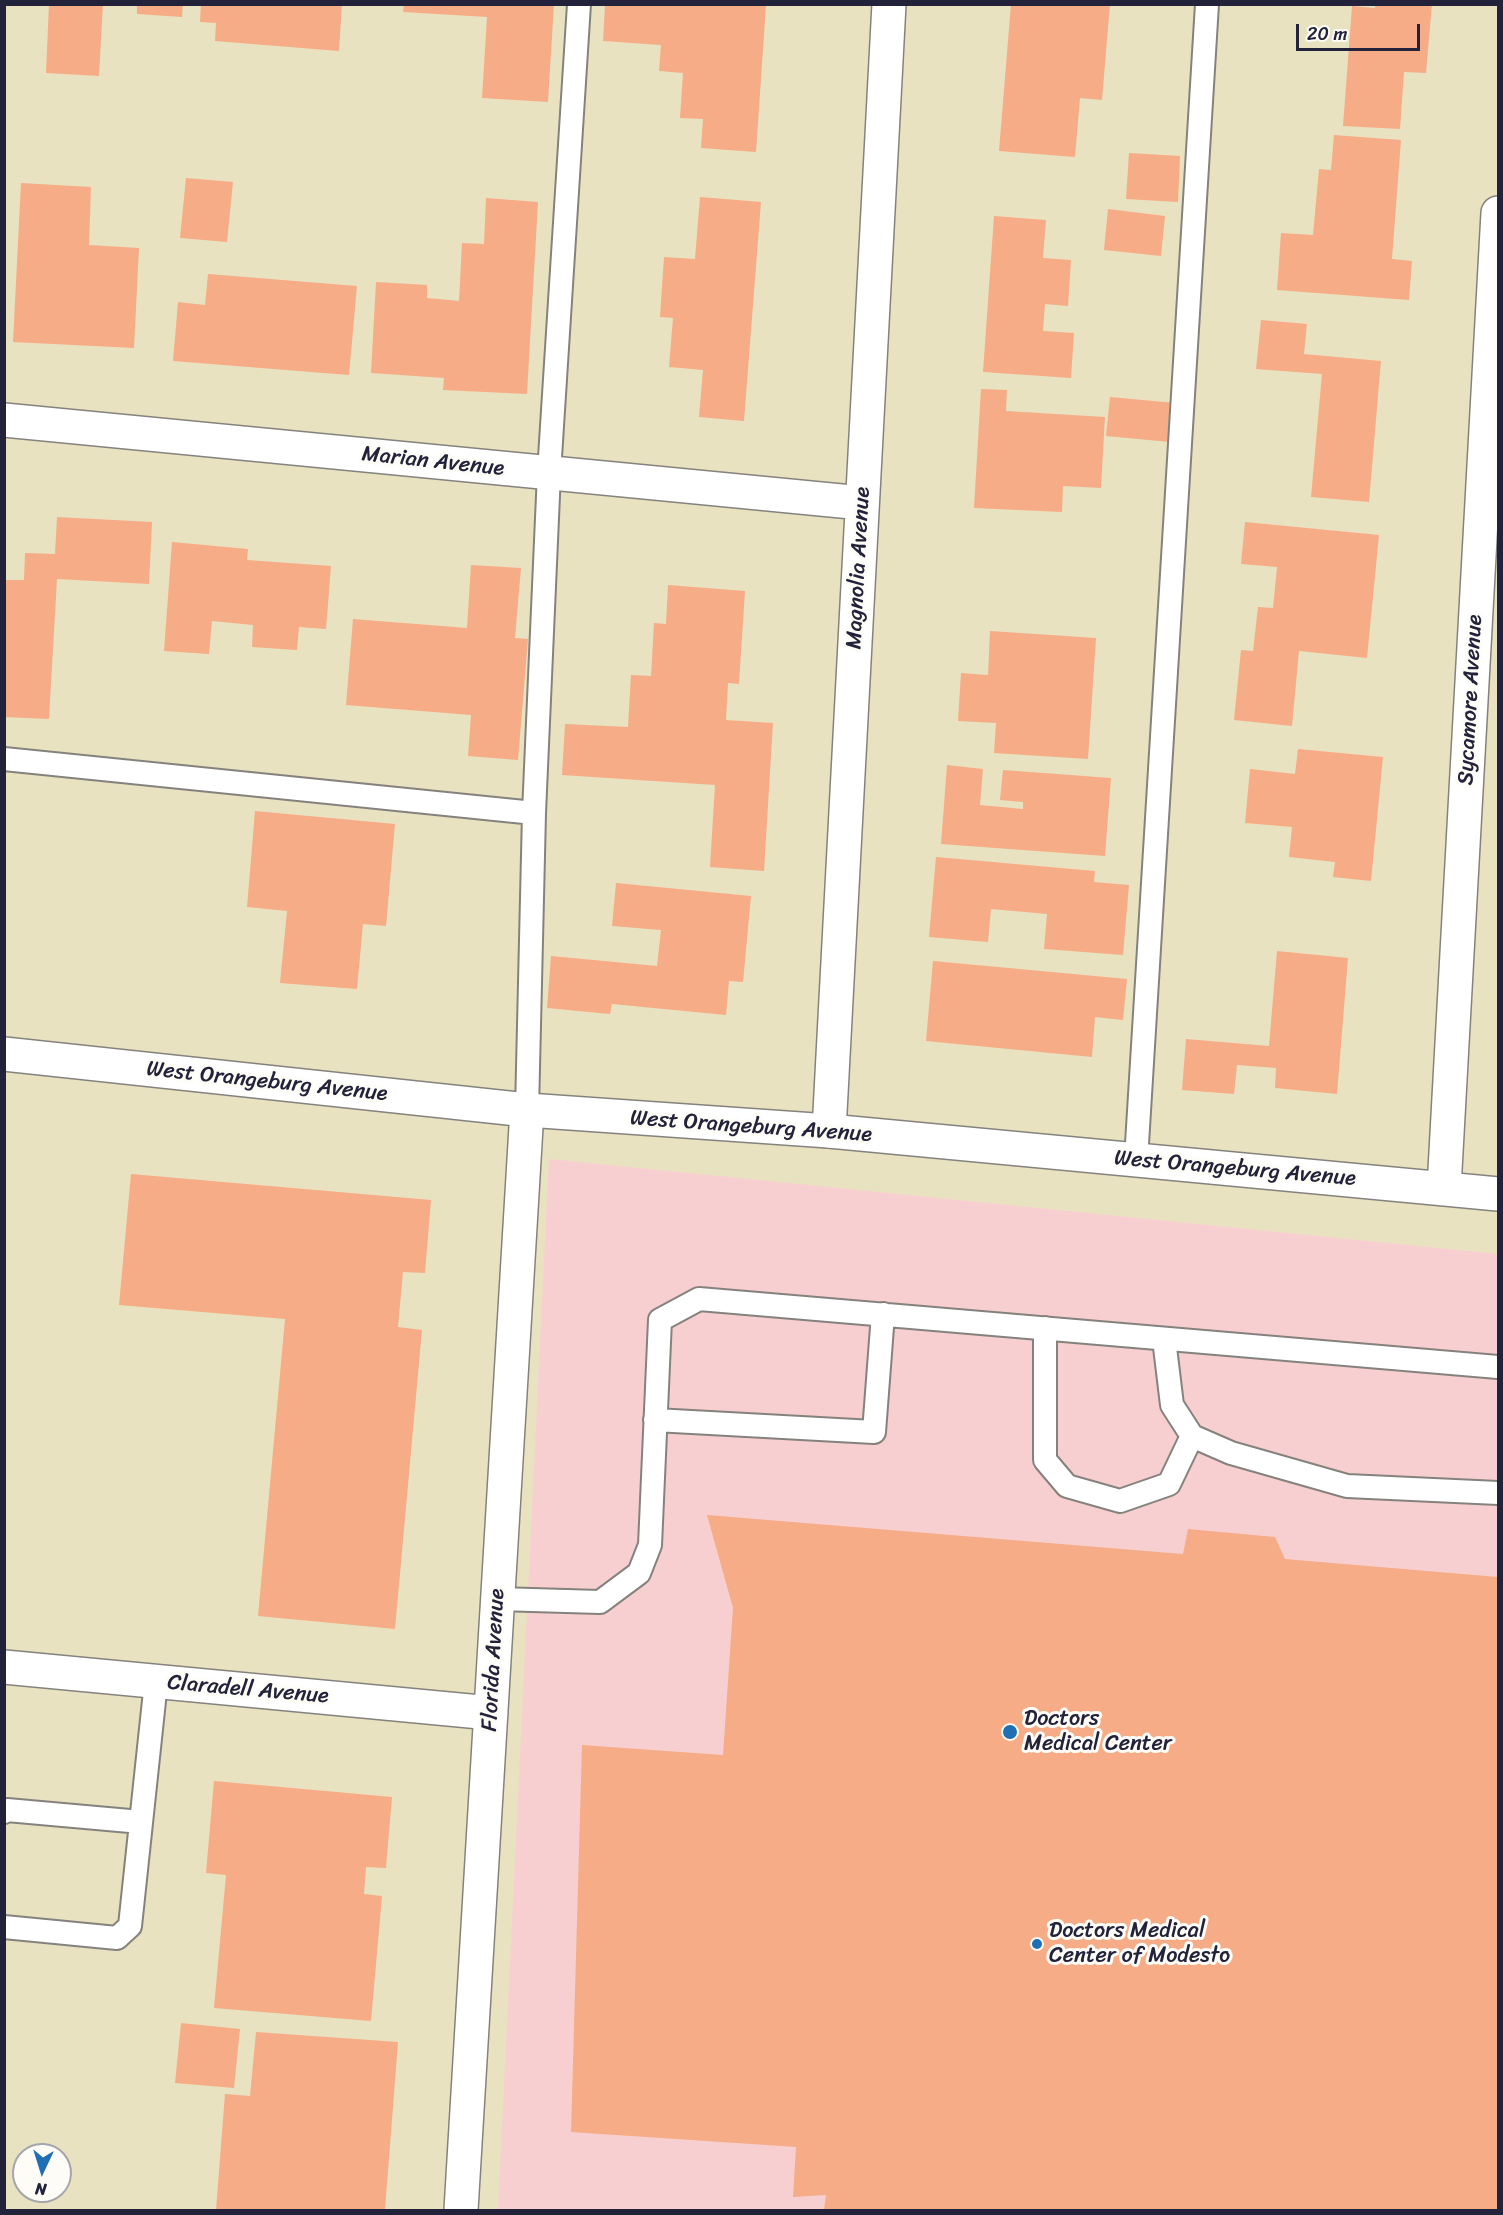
<!DOCTYPE html>
<html>
<head>
<meta charset="utf-8">
<style>
	body { margin:0 }
	#map { position:relative; width:1503px; height:2215px; overflow:hidden; background:#e8e2c0; font-family:Sriracha,sans-serif }
	canvas { display:block }
	.frame { position:absolute; inset:0; border:6px solid #22223b; pointer-events:none }
	.north { position:absolute; left:12px; top:2143px; width:60px; height:60px; box-sizing:border-box; background:#fdfcf7; border:2px solid #a5a5ac; border-radius:50%; rotate:184deg; font-size:16px; font-weight:700; line-height:24px; text-align:center; color:#22223b }
	.north::after { content:''; display:block; margin:auto; width:21px; height:27px; background:#1f6fb2; clip-path:polygon(50% 0,100% 100%,50% 72%,0 100%) }
	.scale { position:absolute; left:1296px; top:24px; width:124px; height:27px; box-sizing:border-box; border:3px solid #22223b; border-top:0; padding-left:8px; font-size:18px; line-height:21px; white-space:nowrap; color:#22223b; -webkit-text-stroke:4px #fdfcf7; paint-order:stroke }
</style>
</head>
<body>
<div id="map">
<canvas width="1503" height="2215"></canvas>
<div class="frame"></div>
<div class="north">N</div>
<div class="scale">20 m</div>
</div>
<script>
const ctx = document.querySelector('canvas').getContext('2d');
ctx.lineJoin = 'round';
function fill(path, color) { ctx.fillStyle = color; ctx.fill(path, 'evenodd'); }
const poly = rows => new Path2D(rows.map(r => 'M' + r).join(''));
function strokePath(path, color, width, dash) { ctx.strokeStyle = color; ctx.lineWidth = width; ctx.lineCap = dash ? 'butt' : 'round'; ctx.setLineDash(dash || []); ctx.stroke(path); }
function drawText(font, color, halo, rows, align = 'center') {
  ctx.font = font + ' Sriracha,sans-serif'; ctx.lineWidth = 6; ctx.setLineDash([]); ctx.textBaseline = 'middle'; ctx.strokeStyle = halo; ctx.fillStyle = color; for (const [text, x, y, turn = 0] of rows) {
    ctx.save(); ctx.translate(x, y); ctx.rotate((+turn || 0) * Math.PI / 180); ctx.textAlign = isNaN(turn) ? turn : align; if (halo) ctx.strokeText(text, 0, 0); ctx.fillText(text, 0, 0); ctx.restore();
  }
}
const built = poly([
	[549,1159,1498,1254,1498,2210,498,2210]
]);
const building = poly([
	[49,4,103,4,99,76,46,73],
	[137,4,183,4,182,17,137,14],
	[201,4,342,4,339,51,215,41,216,23,200,22],
	[404,4,554,4,548,102,482,98,487,17,403,12],
	[1011,4,1110,4,1102,100,1080,98,1075,157,999,151],
	[1375,4,1432,4,1426,73,1404,72,1400,129,1343,126,1352,6,1375,8],
	[605,5,766,5,756,152,701,148,703,119,680,118,683,73,659,71,661,45,603,41],
	[1334,135,1401,140,1392,259,1412,261,1409,300,1277,290,1281,233,1313,235,1319,169,1331,170],
	[1129,153,1180,156,1178,202,1126,199],
	[186,178,233,182,227,242,180,238],
	[21,183,91,187,89,245,139,248,134,348,13,342],
	[700,197,761,202,744,421,699,417,703,370,669,367,673,318,660,317,664,257,695,259],
	[486,198,538,202,527,394,443,390,444,378,371,373,376,282,427,285,427,298,459,301,462,243,484,244],
	[1108,209,1165,216,1161,256,1104,250],
	[994,216,1046,220,1043,258,1071,260,1068,306,1045,304,1043,331,1074,333,1071,378,983,372],
	[208,274,357,286,349,375,173,361,178,302,205,305],
	[1261,320,1307,324,1304,354,1381,361,1369,502,1311,497,1322,374,1256,369],
	[981,389,1007,390,1006,411,1105,417,1101,488,1063,486,1062,512,974,508],
	[1110,397,1175,403,1170,442,1106,436],
	[57,517,152,522,149,584,57,579,49,719,4,717,4,580,24,580,25,553,55,554],
	[1245,522,1379,535,1367,658,1299,651,1292,726,1234,720,1241,650,1253,651,1258,607,1273,608,1277,567,1241,564],
	[172,542,248,549,247,560,331,566,326,629,299,627,297,650,252,647,253,625,212,621,209,654,164,651],
	[471,565,521,568,515,638,528,639,518,760,468,756,471,715,346,705,353,619,467,628],
	[668,585,745,591,739,684,728,683,726,720,773,723,764,871,710,867,715,785,562,775,565,724,628,727,631,675,651,676,654,623,666,624],
	[990,631,1096,638,1088,759,994,753,996,723,958,721,961,673,988,675],
	[1298,749,1383,757,1371,881,1333,877,1335,862,1289,857,1292,827,1245,823,1250,769,1295,774],
	[947,765,983,769,980,805,1023,809,1023,802,1000,800,1003,770,1111,778,1105,856,941,844],
	[255,811,395,824,386,926,363,924,357,989,280,983,287,911,247,907],
	[936,857,1095,871,1094,882,1129,885,1123,955,1044,949,1047,914,991,909,988,942,929,937],
	[616,883,751,896,743,982,729,981,726,1015,612,1004,610,1014,547,1008,551,956,657,966,661,930,612,926],
	[1277,951,1348,958,1337,1094,1275,1088,1276,1068,1237,1065,1234,1094,1182,1090,1186,1039,1269,1046],
	[933,961,1127,979,1123,1020,1095,1017,1092,1057,926,1041],
	[131,1174,431,1200,425,1273,403,1272,398,1327,422,1330,395,1629,258,1616,285,1319,119,1305],
	[707,1515,1183,1554,1188,1529,1275,1537,1285,1559,1498,1577,1498,2210,824,2210,826,2195,793,2197,796,2147,571,2132,582,1745,723,1755,733,1608],
	[214,1781,392,1797,386,1868,366,1867,364,1894,382,1896,371,2021,214,2008,226,1875,206,1873],
	[181,2023,240,2029,234,2088,175,2083],
	[256,2032,398,2042,385,2210,216,2210,225,2094,250,2096]
]);
const lane = poly([
	[4,759,534,813],
	[527,1110,534,813,549,473,579,4],
	[1136,1160,1207,4],
	[1045,1328,1045,1460,1067,1486,1120,1501,1169,1484,1192,1436],
	[1164,1339,1172,1405,1192,1436,1231,1453,1347,1486,1498,1493],
	[655,1420,874,1432,883,1314],
	[498,1599,600,1602,639,1573,650,1545,660,1320,699,1299,1498,1367],
	[4,1812,7,1810,141,1822],
	[4,1927,117,1938,130,1926,156,1682]
]);
const street = poly([
	[4,420,862,503],
	[829,1131,889,4],
	[1444,1188,1498,213],
	[4,1667,491,1713],
	[461,2210,527,1110]
]);
const secondary = poly([
	[4,1054,527,1110,829,1131,1498,1194]
]);
const markers = [
	[1010,1732,8,"#1f6fb2"],
	[1037,1944,6,"#1f6fb2"]
];
const streetNames = [
	["Marian Avenue",433,462,6],
	["Magnolia Avenue",859,568,-87],
	["Sycamore Avenue",1471,700,-87],
	["West Orangeburg Avenue",267,1082,6],
	["West Orangeburg Avenue",751,1127,4],
	["West Orangeburg Avenue",1235,1169,5],
	["Florida Avenue",494,1660,-87],
	["Claradell Avenue",248,1690,5]
];
const poiNames = [
	["Doctors",1024,1719],
	["Medical Center",1024,1744],
	["Doctors Medical",1049,1931],
	["Center of Modesto",1049,1956]
];
fill(built, '#f7cfd0');
fill(building, '#f6ac87');
strokePath(lane, '#85827e', 26);
strokePath(street, '#85827e', 36);
strokePath(secondary, '#85827e', 36);
strokePath(lane, '#fff', 22);
strokePath(street, '#fff', 33);
strokePath(secondary, '#fff', 33);
for (const [x, y, r, color] of markers) { const dot = new Path2D(); dot.arc(x, y, r, 0, 2 * Math.PI); ctx.fillStyle = color; ctx.fill(dot); strokePath(dot, '#fdfcf7', 2); }
drawText('22px', '#22223b', '#fdfcf7', streetNames);
drawText('22px', '#22223b', '#fdfcf7', poiNames, 'left');
</script>
</body>
</html>
